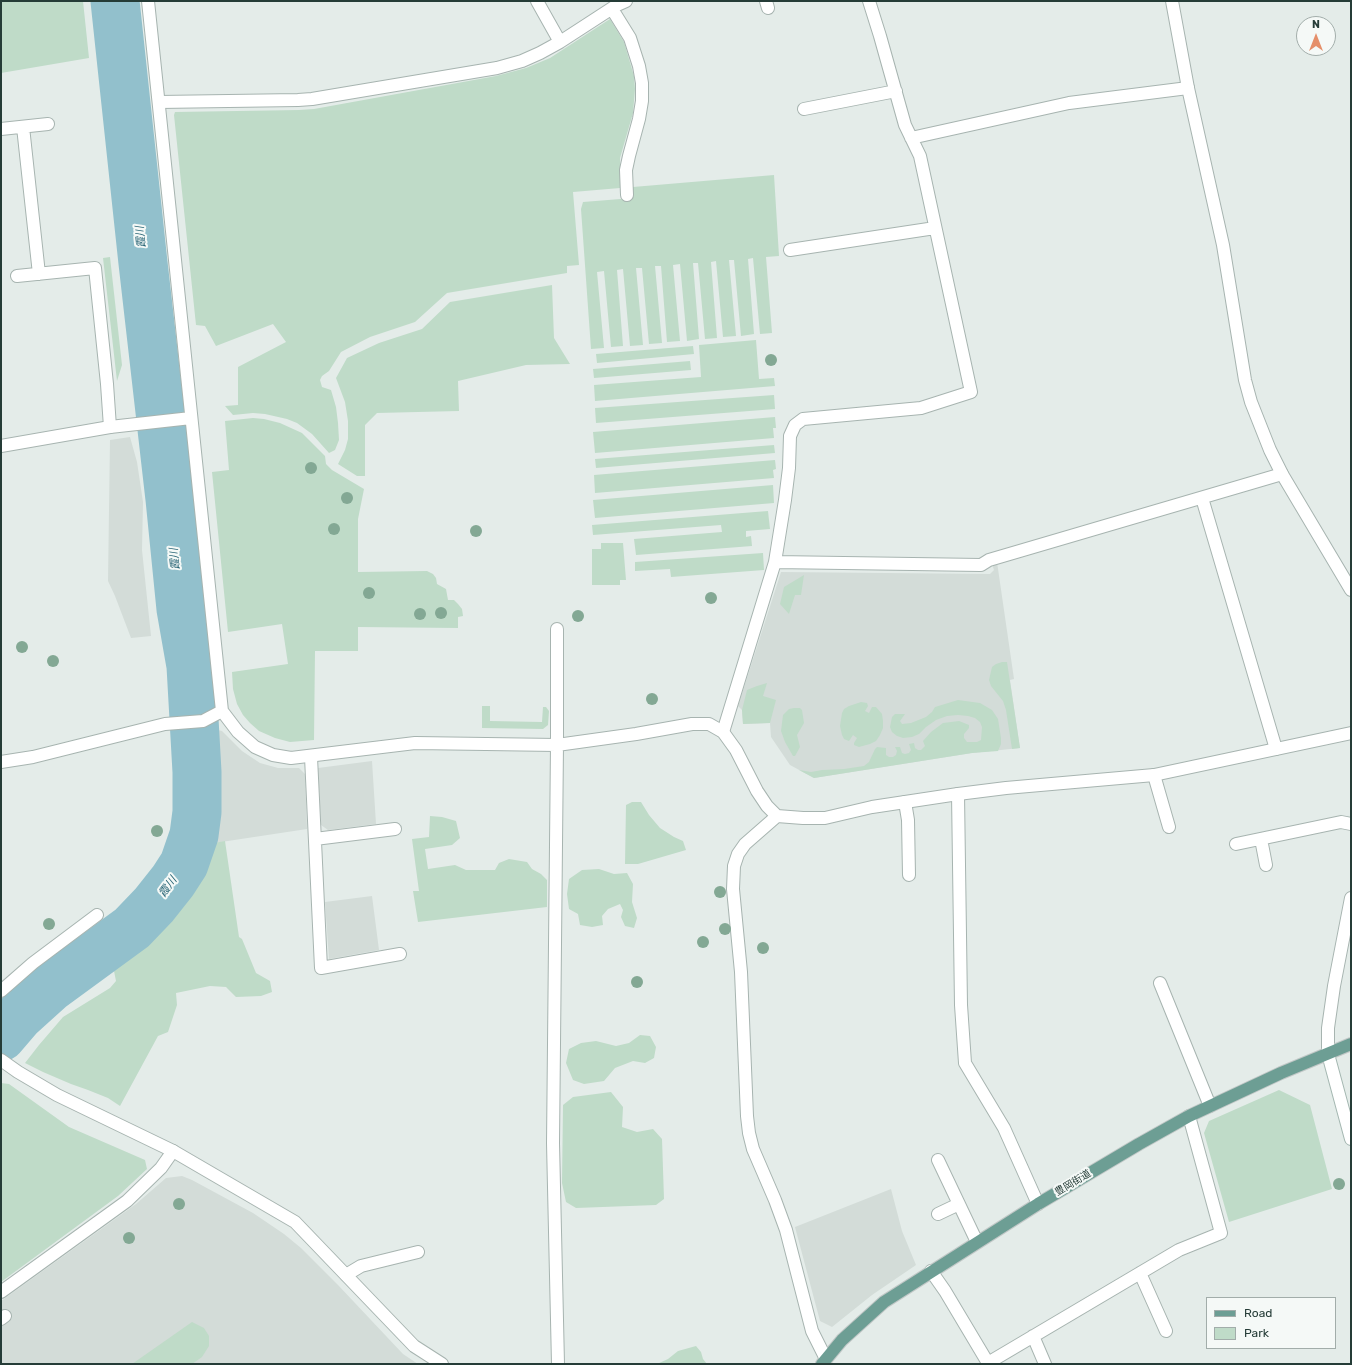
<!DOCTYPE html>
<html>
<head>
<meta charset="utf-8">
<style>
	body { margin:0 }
	#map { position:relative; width:1352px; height:1365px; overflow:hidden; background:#e4ece9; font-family:Rubik,sans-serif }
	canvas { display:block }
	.frame { position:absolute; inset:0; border:2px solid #253c37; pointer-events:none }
	.legend { position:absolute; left:1206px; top:1297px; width:130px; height:52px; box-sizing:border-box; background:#f5f9f7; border:1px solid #a2adaa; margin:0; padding:5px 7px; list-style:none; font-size:12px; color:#253c37 }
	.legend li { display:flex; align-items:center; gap:8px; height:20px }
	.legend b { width:20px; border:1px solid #a2adaa }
	.north { position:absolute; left:1296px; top:16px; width:40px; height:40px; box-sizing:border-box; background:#f5f9f7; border:1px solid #a2adaa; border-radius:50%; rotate:0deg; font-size:11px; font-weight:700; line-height:16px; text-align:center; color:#253c37 }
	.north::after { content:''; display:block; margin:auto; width:14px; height:18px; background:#e58f6a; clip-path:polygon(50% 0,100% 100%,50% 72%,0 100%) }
</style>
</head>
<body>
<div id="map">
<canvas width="1352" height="1365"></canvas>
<div class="frame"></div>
<ul class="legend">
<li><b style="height:5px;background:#6d9e94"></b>Road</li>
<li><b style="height:11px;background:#bfdbc8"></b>Park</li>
</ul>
<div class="north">N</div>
</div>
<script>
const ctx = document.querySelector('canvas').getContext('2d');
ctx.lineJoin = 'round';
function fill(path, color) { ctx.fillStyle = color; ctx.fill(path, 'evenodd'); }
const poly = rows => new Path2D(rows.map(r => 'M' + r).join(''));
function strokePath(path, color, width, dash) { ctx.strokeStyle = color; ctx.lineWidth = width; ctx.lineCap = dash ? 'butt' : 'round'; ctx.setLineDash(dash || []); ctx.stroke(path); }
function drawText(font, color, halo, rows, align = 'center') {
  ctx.font = font + ' Rubik,"Noto Sans JP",sans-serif'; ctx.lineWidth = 4; ctx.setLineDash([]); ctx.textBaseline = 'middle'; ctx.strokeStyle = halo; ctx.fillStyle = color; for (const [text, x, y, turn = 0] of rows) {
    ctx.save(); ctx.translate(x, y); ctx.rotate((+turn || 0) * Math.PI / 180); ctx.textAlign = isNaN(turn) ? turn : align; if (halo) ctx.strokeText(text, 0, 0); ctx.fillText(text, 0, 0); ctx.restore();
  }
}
const built = poly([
	[130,437,137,462,143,502,142,550,151,636,131,638,115,596,108,581,110,440],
	[997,562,1014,679,1010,680,1020,748,972,753,814,778,790,765,771,737,770,723,743,724,742,710,738,706,781,572,990,574,994,570,992,564],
	[213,729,222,731,242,751,260,763,278,768,299,768,305,774,307,829,208,844,218,802,217,767],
	[372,761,376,824,328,830,321,825,318,768],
	[372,896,379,950,329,959,325,902],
	[182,1176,192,1180,253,1213,284,1234,301,1248,338,1285,403,1354,418,1364,1,1364,1,1301,136,1204,166,1178],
	[891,1189,902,1231,916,1265,872,1295,832,1327,820,1321,795,1227]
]);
const green = poly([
	[1,1,83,1,89,58,1,73],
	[610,19,624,42,634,76,635,89,633,113,620,158,620,188,573,192,579,265,567,266,567,273,447,293,415,322,370,337,341,352,329,371,322,376,320,380,322,387,331,390,336,407,338,423,339,440,335,450,329,453,312,434,297,423,287,419,265,414,253,413,233,415,225,406,238,405,238,367,286,342,273,324,216,346,205,326,196,325,174,115,175,112,299,110,314,109,496,76,526,68,550,58],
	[774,175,779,256,766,257,772,333,760,334,753,258,748,259,754,334,741,336,734,260,729,260,736,336,723,337,716,261,711,262,717,338,705,339,698,263,693,263,699,339,687,341,680,264,673,265,680,341,667,342,661,266,655,266,662,343,649,344,642,268,636,268,643,345,630,346,623,269,617,270,623,346,611,347,604,271,597,272,604,348,591,349,581,209,583,202,633,198,633,187],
	[110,257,122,365,117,381,103,258],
	[552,285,554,338,570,364,526,365,458,381,459,411,377,413,365,425,365,476,357,476,338,464,345,450,348,439,348,421,345,402,336,378,347,358,379,343,422,329,450,302],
	[756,340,759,379,774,378,775,386,595,401,594,385,701,377,699,345],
	[693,346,694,354,597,363,596,354],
	[690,361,691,370,594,378,593,369],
	[774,395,775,409,596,423,595,408],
	[775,417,776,428,773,428,774,438,595,453,593,432],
	[253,418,264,419,280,423,302,433,325,456,326,464,332,470,364,489,358,519,358,572,427,571,433,574,436,578,437,584,446,589,448,600,454,600,458,604,462,609,463,616,458,617,458,628,358,627,358,651,315,651,314,740,290,742,275,738,259,731,250,723,243,715,237,704,233,689,232,672,288,664,282,624,228,632,212,472,229,470,225,421],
	[774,445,775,453,596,468,595,459],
	[775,460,776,469,773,470,774,478,595,493,594,475],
	[773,485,774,503,595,518,593,500],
	[768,511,770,529,746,531,746,537,751,536,752,546,636,555,634,539,722,532,721,525,593,535,592,525],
	[601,543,623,543,626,580,620,580,620,585,592,585,592,549,601,549],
	[763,553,764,570,671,577,670,569,635,571,635,562],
	[804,575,801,595,795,595,789,614,780,604,784,587],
	[1002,662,1007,662,1020,748,1012,749,1006,710,1003,701,991,686,989,680,992,667,996,664],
	[767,683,763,696,776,700,770,723,743,724,742,710,747,690,757,686],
	[958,700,980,703,992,710,998,719,1001,738,1001,744,998,751,972,753,814,778,799,770,811,772,822,770,844,769,864,766,869,762,875,749,877,747,886,748,886,755,889,757,893,757,896,755,897,751,895,747,900,747,902,753,905,754,909,753,911,750,909,744,914,743,915,748,918,750,921,750,925,746,923,741,931,732,943,723,959,721,969,725,969,728,964,734,964,738,967,742,977,742,981,740,982,727,980,722,975,718,968,716,958,715,947,716,936,720,926,727,919,734,912,737,903,738,897,736,892,732,890,727,892,717,895,714,905,714,900,721,902,724,911,723,926,717,932,712,935,707],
	[861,702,867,703,868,706,865,711,869,713,872,707,876,707,882,714,883,721,883,728,880,735,876,741,870,744,859,747,854,745,854,743,857,738,853,735,849,741,844,739,842,735,840,726,842,713,844,709,849,706],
	[482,706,490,706,490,721,542,722,543,707,546,707,549,711,548,725,543,729,482,728],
	[794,708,800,708,802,710,804,723,797,735,800,747,795,756,793,756,785,742,781,731,783,715,789,709],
	[632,802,641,802,649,815,660,828,674,837,683,841,686,850,638,864,625,864,626,805],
	[430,816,442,817,456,821,460,838,452,845,425,849,428,869,455,865,466,870,495,870,499,863,509,859,527,862,532,869,541,874,547,880,547,907,418,922,413,891,419,891,412,839,429,837],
	[225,841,239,937,242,939,256,973,270,981,272,992,261,996,236,997,226,987,210,986,176,993,177,1005,168,1032,158,1036,120,1106,108,1098,88,1090,71,1084,43,1072,25,1063,39,1045,63,1017,110,988,116,981,114,971,124,952,153,932,180,884,193,874,195,874,208,844],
	[599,869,614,874,627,873,633,884,632,902,637,918,634,928,625,926,621,917,623,910,620,904,608,909,602,916,603,925,592,927,580,925,578,914,569,909,567,894,569,879,582,870],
	[640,1035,650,1036,656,1047,654,1058,645,1063,633,1061,615,1068,604,1081,584,1084,573,1080,566,1063,569,1049,581,1043,596,1041,616,1046,629,1043],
	[1,1083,9,1084,69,1127,145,1160,147,1169,118,1196,1,1282],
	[1279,1090,1310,1105,1332,1189,1229,1222,1204,1133,1209,1121],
	[611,1092,623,1107,622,1127,637,1132,653,1129,662,1139,664,1199,656,1205,576,1208,566,1202,562,1183,563,1105,573,1097],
	[192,1322,204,1328,209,1336,209,1346,202,1357,192,1364,132,1364],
	[696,1346,701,1352,703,1359,707,1364,657,1364,668,1359,678,1351]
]);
const river = poly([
	[1,1037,19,1016,50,988,132,928,154,905,173,881,184,864,194,835,197,812,197,772,191,666,181,609,170,499,143,263,115,1]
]);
const lane = poly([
	[537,1,560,42],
	[766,1,768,8],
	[612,9,630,38,639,66,642,83,642,101,639,119,629,156,626,170,627,195],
	[159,102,298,100,312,99,497,68,522,61,540,53,560,42,617,5,626,1],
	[804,109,896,91],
	[23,127,39,274],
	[1,129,48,124],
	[911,138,1069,103,1188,88],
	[790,250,935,228],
	[17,276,95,268,107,384,110,427],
	[1202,498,1276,749],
	[775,562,981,565,989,560,1282,474],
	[723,732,775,562,785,500,789,468,790,436,795,425,803,419,921,408,971,392,920,156,905,125,880,36,869,1],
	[557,745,557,629],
	[311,757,321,968,400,954],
	[1154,775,1169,827],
	[958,794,961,1005,965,1063,1004,1128,1038,1204],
	[905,802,908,820,909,875],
	[315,839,395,829],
	[1261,839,1266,865],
	[1236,844,1341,822,1351,824],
	[1160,983,1210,1106],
	[1,991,33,963,97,915],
	[938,1160,977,1242],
	[938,1214,959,1204],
	[931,1271,945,1291,988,1363,1179,1250,1221,1233,1189,1116],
	[1140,1273,1166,1331],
	[346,1275,361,1266,418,1252],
	[1,1292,127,1201,161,1168,173,1151],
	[1,1319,5,1316],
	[1033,1336,1045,1364]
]);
const street = poly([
	[148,1,222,711,238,732,255,747,273,755,291,758,415,743,557,745,636,734,692,724,709,724,723,732,736,750,757,791,767,806,777,816,803,818,825,818,872,807,958,794,1006,788,1154,775,1351,733],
	[1172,1,1188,88,1223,245,1245,380,1251,402,1270,450,1282,474,1351,590],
	[1,446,110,427,191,418],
	[557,745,553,1143,558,1364],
	[1,762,33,757,165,724,203,721,222,711],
	[777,816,745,844,738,854,734,866,733,889,741,972,747,1116,749,1133,753,1149,775,1200,786,1230,812,1331,826,1359],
	[1328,1054,1328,1028,1334,986,1351,898],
	[1,1060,18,1072,57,1095,173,1151,295,1222,414,1346,442,1364]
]);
const secondary = poly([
	[1328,1054,1351,1139]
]);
const primary = poly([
	[822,1364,842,1340,884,1302,1038,1204,1139,1144,1189,1116,1281,1073,1351,1044]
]);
const trees = [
	[771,360],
	[311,468],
	[347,498],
	[334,529],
	[476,531],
	[369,593],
	[711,598],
	[441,613],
	[420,614],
	[578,616],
	[22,647],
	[53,661],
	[652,699],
	[157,831],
	[720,892],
	[49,924],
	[725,929],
	[703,942],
	[763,948],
	[637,982],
	[1339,1184],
	[179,1204],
	[129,1238]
];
const streetNames = [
	["豊岡街道",1073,1183,-31]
];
const waterNames = [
	["霞川",141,237,-96],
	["霞川",175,559,-96],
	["霞川",168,887,-54]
];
fill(built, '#d3dcd8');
fill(green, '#bfdbc8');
strokePath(river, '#92c0cc', 49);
strokePath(lane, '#a7b4b0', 14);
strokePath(street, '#a7b4b0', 14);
strokePath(secondary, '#a4b7b1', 14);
strokePath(primary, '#c2c8c7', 14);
strokePath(lane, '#fff', 12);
strokePath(street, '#fff', 12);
strokePath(secondary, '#fff', 12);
strokePath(primary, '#6d9e94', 12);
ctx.fillStyle = '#83a894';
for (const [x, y] of trees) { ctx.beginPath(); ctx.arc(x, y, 6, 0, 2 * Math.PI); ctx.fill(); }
drawText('10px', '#253c37', '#f5f9f7', streetNames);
drawText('italic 11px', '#256273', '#f5f9f7', waterNames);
</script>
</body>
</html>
